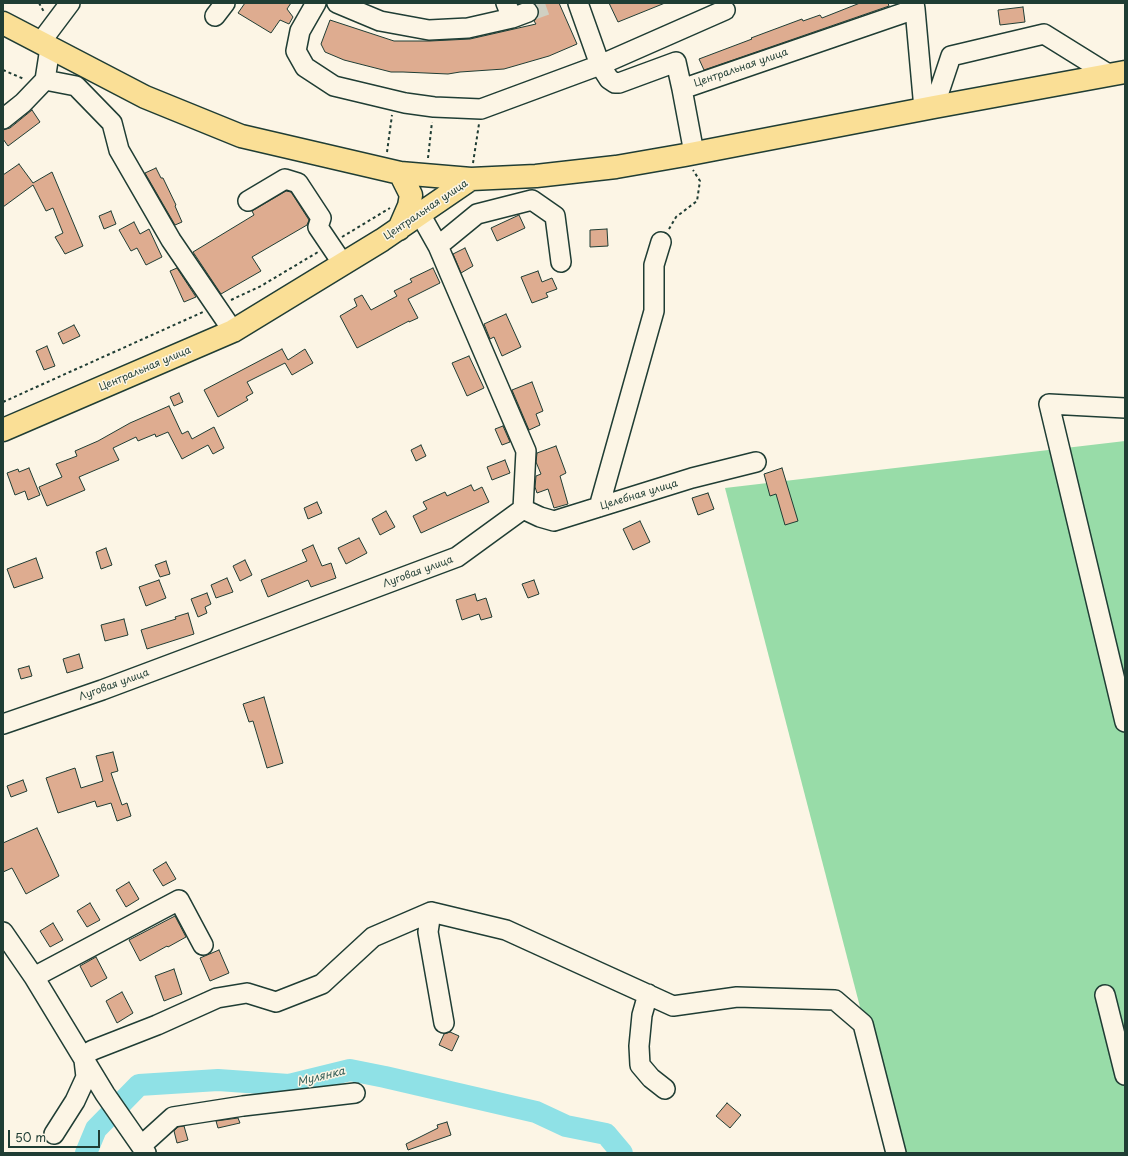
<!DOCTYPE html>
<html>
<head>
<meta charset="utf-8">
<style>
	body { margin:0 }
	#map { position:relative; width:1128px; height:1156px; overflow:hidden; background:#fcf5e5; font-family:"Playpen Sans",sans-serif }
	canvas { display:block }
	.frame { position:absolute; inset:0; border:4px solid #1f3d34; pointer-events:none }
	.scale { position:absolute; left:8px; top:1130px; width:92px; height:18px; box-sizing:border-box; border:2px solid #1f3d34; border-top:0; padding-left:5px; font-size:12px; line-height:14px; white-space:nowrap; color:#1f3d34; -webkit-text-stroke:3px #fcf5e5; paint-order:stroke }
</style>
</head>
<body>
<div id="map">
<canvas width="1128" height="1156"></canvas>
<div class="frame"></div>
<div class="scale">50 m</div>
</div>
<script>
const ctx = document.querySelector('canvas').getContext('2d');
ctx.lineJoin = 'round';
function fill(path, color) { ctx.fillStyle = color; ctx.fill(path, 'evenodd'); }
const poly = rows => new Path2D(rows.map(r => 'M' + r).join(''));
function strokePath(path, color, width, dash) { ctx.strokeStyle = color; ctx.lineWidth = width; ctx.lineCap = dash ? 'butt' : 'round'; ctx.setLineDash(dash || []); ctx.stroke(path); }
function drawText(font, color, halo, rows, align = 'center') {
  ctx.font = font + ' "Playpen Sans",sans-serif'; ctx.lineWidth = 3; ctx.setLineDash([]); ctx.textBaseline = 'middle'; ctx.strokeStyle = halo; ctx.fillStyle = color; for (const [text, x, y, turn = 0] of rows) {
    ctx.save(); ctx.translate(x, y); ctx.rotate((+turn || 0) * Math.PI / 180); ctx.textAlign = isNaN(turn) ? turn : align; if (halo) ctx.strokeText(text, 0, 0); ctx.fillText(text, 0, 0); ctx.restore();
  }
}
const green = poly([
	[1125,441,1125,1153,898,1153,725,488]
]);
const river = poly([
	[86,1153,96,1129,139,1085,218,1080,289,1085,350,1070,385,1077,536,1112,566,1126,606,1134,622,1153]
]);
const building = poly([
	[245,3,291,3,287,9,293,17,289,24,280,20,271,33,238,13,245,3],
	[534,3,559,3,577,44,549,56,504,69,460,72,448,74,403,72,391,72,344,60,325,52,321,44,330,20,394,41,430,41,470,39,536,24,534,21,539,14,538,9,534,3],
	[609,3,665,3,618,22,609,3],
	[860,3,888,3,889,6,704,70,699,59,752,39,751,38,802,19,803,21,820,15,822,18,860,3],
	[1023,7,1025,22,1000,25,998,10,1023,7],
	[32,110,40,122,8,146,3,139,3,130,10,128,32,110],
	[19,164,33,183,52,172,83,246,65,254,55,237,63,233,53,208,46,211,33,185,3,207,3,175,19,164],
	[156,168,161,178,163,178,176,205,175,206,182,222,175,225,145,173,156,168],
	[286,191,291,192,309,220,307,225,252,257,261,271,221,294,193,252,254,215,252,211,286,191],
	[111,211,116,224,104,229,99,216,111,211],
	[519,215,525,228,497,241,491,228,519,215],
	[134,222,140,234,149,229,162,257,146,265,137,248,131,251,119,230,134,222],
	[607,229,608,246,590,247,590,230,607,229],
	[465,248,473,266,461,273,453,254,465,248],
	[177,268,196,297,184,302,170,271,177,268],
	[433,268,440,283,408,299,418,318,409,322,409,321,357,348,340,316,357,306,354,299,362,295,371,310,397,296,394,291,412,282,410,279,433,268],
	[538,271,542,282,552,278,557,289,546,293,548,297,532,303,521,277,538,271],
	[506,314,521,347,502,356,494,337,490,339,484,324,506,314],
	[74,325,80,336,63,344,58,333,74,325],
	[47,346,55,366,44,370,36,351,47,346],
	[282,349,288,360,305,349,313,363,292,375,285,363,247,382,253,393,246,397,248,400,218,417,204,390,282,349],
	[469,356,484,388,467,396,452,363,469,356],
	[532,382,543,411,536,414,540,425,529,430,512,390,532,382],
	[179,393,183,402,174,406,170,397,179,393],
	[169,406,182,434,188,431,192,439,214,427,224,448,213,454,208,445,182,459,168,432,156,437,155,434,138,441,136,437,113,448,119,460,79,477,85,490,47,506,39,487,62,477,56,464,77,456,75,451,98,441,130,423,169,406],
	[503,426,510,442,502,445,495,429,503,426],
	[421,445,426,456,416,461,411,450,421,445],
	[556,446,566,473,560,476,568,504,554,508,548,489,537,493,535,487,536,476,541,474,536,462,537,453,556,446],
	[505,460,510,473,492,480,487,467,505,460],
	[29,468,40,495,28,500,25,491,15,495,7,473,18,469,19,472,29,468],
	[782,468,798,521,785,525,776,494,770,496,764,474,782,468],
	[471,485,474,491,482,487,489,502,421,533,413,516,427,509,423,502,445,492,447,496,471,485],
	[708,493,714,509,698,515,692,498,708,493],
	[317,502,322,513,308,519,304,508,317,502],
	[386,511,395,527,380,535,372,519,386,511],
	[640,521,650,542,633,550,623,529,640,521],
	[359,538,367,553,346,564,338,548,359,538],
	[313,545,322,566,331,563,336,578,311,587,308,580,268,597,261,580,307,561,302,550,313,545],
	[106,548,112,565,101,569,96,552,106,548],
	[36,558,43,578,14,588,7,569,36,558],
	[245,560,252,575,240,581,233,566,245,560],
	[166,561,170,574,160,577,155,565,166,561],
	[227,578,233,592,216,598,211,585,227,578],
	[159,580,166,598,146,606,139,587,159,580],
	[534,580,539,594,528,598,522,584,534,580],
	[207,593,211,604,205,607,207,613,198,617,191,599,207,593],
	[475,594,477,601,486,598,492,617,481,620,479,614,462,620,456,600,475,594],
	[188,613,194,634,147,649,141,630,176,619,175,617,188,613],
	[124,619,128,635,105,641,101,625,124,619],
	[79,654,83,668,67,673,63,659,79,654],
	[29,666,32,676,21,679,18,669,29,666],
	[264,697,283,763,267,768,253,721,249,722,243,704,264,697],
	[113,752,118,771,111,773,122,805,127,803,131,816,117,821,111,803,97,807,95,801,58,813,46,778,75,768,81,788,103,781,96,756,113,752],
	[23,780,27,791,11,797,7,786,23,780],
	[37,828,59,876,26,894,12,868,3,872,3,843,37,828],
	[166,862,176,879,163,886,153,870,166,862],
	[129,882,139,899,126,907,116,890,129,882],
	[90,903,100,920,87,927,77,911,90,903],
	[175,916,186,937,168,947,167,946,140,961,129,940,175,916],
	[53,923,63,940,50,947,40,931,53,923],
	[219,950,229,973,210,981,200,958,219,950],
	[96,957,107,978,91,987,80,966,96,957],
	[174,969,182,994,164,1001,155,976,174,969],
	[122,992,133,1013,117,1023,106,1001,122,992],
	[450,1032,459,1036,452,1051,439,1045,444,1034,450,1032],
	[727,1103,741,1115,730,1128,716,1116,727,1103],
	[238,1118,240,1123,218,1128,216,1121,238,1118],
	[447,1122,451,1135,408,1150,406,1144,438,1128,437,1125,447,1122],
	[184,1126,188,1140,177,1143,174,1131,178,1127,184,1126]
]);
const minorTunnel = poly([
	[528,12,553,3]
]);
const path = poly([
	[39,3,44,12],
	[3,70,24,79],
	[387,152,392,115],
	[428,158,432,122],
	[473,163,479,124],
	[669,229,676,217,697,201,700,181,693,170],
	[342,237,390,208],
	[231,300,261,286,318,252],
	[3,402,203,312]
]);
const minor = poly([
	[316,3,300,31,296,51,305,67,334,86,405,103,434,107,481,109,600,65,725,10],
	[337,3,380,21,429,30,468,28,512,18,528,12],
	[506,3,512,18],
	[578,3,600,65,609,79,615,83,619,83,676,62,682,89,915,9,914,3],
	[915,9,924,109],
	[215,16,225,3],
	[40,43,70,3],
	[50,48,45,80,76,86,112,123,119,150,171,240,233,331],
	[682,89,694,153],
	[934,107,951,56,1044,34,1110,75],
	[3,119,23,103,45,80],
	[248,201,285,179,298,183,321,218,318,227,343,264],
	[438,246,477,214,532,200,555,216,561,262],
	[1125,408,1049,404,1125,722],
	[599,507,654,311,654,265,661,242],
	[523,509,540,517,554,521,692,478,756,462],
	[3,724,102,690,457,557,523,509,526,451,438,246,420,214],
	[431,912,428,932,444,1023],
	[3,932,34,977,105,1094,146,1153],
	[34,977,179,900,203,945],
	[648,994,642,1015,639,1046,640,1065,651,1078,665,1089],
	[1105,995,1125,1075],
	[82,1056,93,1050,157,1025,217,998,247,993,276,1002,322,984,373,937,431,912,506,930,673,1006,737,997,835,1000,863,1024,896,1153],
	[54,1134,75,1101,86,1077,84,1060],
	[141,1146,173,1117,243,1106,355,1093]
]);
const major = poly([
	[3,23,145,97,241,136,400,173,411,195,409,206,399,229],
	[400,173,471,179,536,176,616,167,685,155,934,107,1125,72],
	[3,430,233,331,382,240,471,179]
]);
const streetNames = [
	["Центральная улица",741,68,-19],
	["Центральная улица",426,210,-34],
	["Центральная улица",145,369,-23],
	["Целебная улица",639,495,-17],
	["Луговая улица",418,572,-20],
	["Луговая улица",114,685,-20]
];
const waterNames = [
	["Мулянка",321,1077,-14]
];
fill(green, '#98dca8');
strokePath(river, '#8fe1e6', 22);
fill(building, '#deac90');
strokePath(building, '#1f3d34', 1);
strokePath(minorTunnel, '#d0d0c2', 19, [19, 10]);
strokePath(minor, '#1f3d34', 22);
strokePath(major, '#1f3d34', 25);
strokePath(path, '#1f3d34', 2, [3, 3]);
strokePath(minor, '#fcf5e5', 19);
strokePath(major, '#fadf96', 22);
drawText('10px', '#1f3d34', '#fcf5e5', streetNames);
drawText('italic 11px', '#355e58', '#fcf5e5', waterNames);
</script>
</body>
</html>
